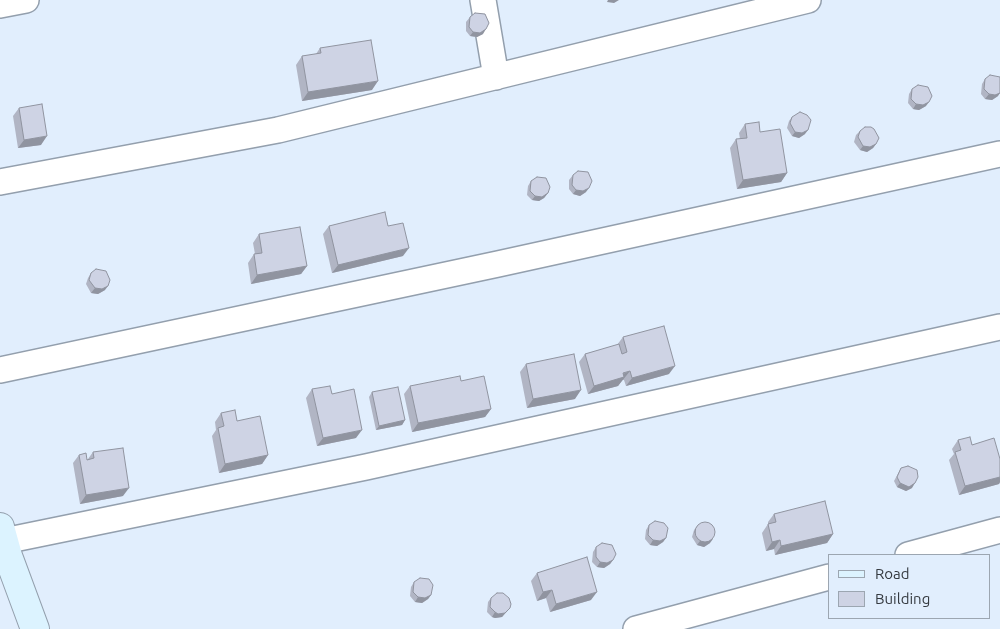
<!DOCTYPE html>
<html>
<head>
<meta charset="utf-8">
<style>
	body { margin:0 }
	#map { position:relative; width:1000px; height:629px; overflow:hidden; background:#e1eefd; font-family:Ubuntu,sans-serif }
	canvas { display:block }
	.legend { position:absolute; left:828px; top:554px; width:162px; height:65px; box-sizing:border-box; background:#e1eefd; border:1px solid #9ca6b1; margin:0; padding:6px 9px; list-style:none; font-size:15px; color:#353a40 }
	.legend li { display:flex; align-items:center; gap:10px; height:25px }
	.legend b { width:25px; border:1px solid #9ca6b1 }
</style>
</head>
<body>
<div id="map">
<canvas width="1000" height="629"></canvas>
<ul class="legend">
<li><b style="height:6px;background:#dcf3ff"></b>Road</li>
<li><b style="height:14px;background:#ced3e4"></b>Building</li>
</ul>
</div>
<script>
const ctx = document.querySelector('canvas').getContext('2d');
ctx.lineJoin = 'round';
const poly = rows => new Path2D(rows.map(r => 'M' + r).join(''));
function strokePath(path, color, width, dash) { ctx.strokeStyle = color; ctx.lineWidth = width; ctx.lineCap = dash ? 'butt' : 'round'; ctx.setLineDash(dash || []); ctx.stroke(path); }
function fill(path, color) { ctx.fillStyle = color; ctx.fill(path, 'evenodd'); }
const street = poly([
	[483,0,496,77],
	[0,5,26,0],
	[0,182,278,130,808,0],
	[0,370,498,264,1000,154],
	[4,541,366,467,1000,327],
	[908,555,1000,530],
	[636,629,829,577]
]);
const secondary = poly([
	[0,527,8,556,35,629]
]);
const wall = poly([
	[470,17,483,34,477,37,470,36,466,31,466,22],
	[320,48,372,90,302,101,296,65,302,56,316,54],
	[985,79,998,96,992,100,985,99,981,94,982,84],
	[912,89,926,106,919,110,913,109,908,103,909,94],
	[19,108,41,145,18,148,13,116],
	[792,117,805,134,799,138,792,136,787,128,789,121],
	[745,124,760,132,787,173,781,182,737,189,730,148,736,139,740,139,739,133],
	[860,131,876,144,873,148,867,152,860,150,854,142,856,135],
	[573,175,586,192,580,196,573,194,569,189,569,180],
	[531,181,548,193,544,198,539,201,532,200,527,195,528,186],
	[329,226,388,226,403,256,332,273,323,234],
	[259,234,307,266,301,274,251,284,248,263,254,254,255,254,253,243],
	[91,273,105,290,98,294,91,293,86,284,88,278],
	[623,337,669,374,626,386,624,380,622,380,618,386,588,394,579,362,585,354,617,345],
	[526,364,575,399,527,408,520,372],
	[461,381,491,409,485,417,412,432,404,394,410,386],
	[312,389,332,394,356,438,317,446,306,398],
	[372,392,405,420,402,425,376,430,369,397],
	[221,413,237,421,268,455,262,464,219,473,212,436,216,430,215,422],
	[958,440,972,445,1000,459,1000,482,999,484,959,495,949,460,954,454,952,449],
	[93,452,123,496,80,504,73,463,79,455,87,460,88,459],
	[901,468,912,488,906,491,897,487,894,481],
	[774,514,833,534,827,543,775,555,774,549,766,551,762,533,768,524,768,522],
	[649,525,666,538,663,542,657,546,650,545,645,539,646,530],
	[697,526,710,543,704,547,697,545,692,537,694,530],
	[596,547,613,560,610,564,604,568,597,567,592,562,593,552],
	[537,573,591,600,550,612,546,598,537,601,531,581],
	[414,582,431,595,428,599,422,603,415,602,410,596,411,587],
	[491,598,506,612,502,617,495,618,492,617,487,612,488,602]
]);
const shadedWall = poly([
	[608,0,619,0,614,3,607,2],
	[486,29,483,34,477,37,470,36,473,32],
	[378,81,372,90,302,101,308,92],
	[1000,93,998,96,992,100,985,99,989,94],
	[929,102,926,106,919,110,913,109,916,104],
	[808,130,805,134,799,138,792,136,795,132],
	[47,136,41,145,18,148,24,140],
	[876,144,873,148,867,152,860,150,863,146],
	[787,173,781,182,737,189,743,180],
	[589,188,586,192,580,196,573,194,576,190],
	[548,193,544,198,539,201,532,200,535,196],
	[409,248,403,256,332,273,338,265],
	[307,266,301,274,251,284,257,275],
	[108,286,105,290,98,294,91,293,95,288],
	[675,366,669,374,626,386,632,378],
	[630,371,618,386,588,394,594,386],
	[581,390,575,399,527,408,533,399],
	[491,409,485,417,412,432,418,423],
	[405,420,402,425,376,430,379,426],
	[362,430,356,438,317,446,323,438],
	[268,455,262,464,219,473,225,464],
	[1000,477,1000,482,999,484,959,495,965,486],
	[900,483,915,483,912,488,906,491,897,487],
	[129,488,123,496,80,504,86,495],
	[833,534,827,543,775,555,781,546],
	[666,538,663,542,657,546,650,545,653,540],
	[713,539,710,543,704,547,697,545,700,541],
	[780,540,774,549,766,551,772,542],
	[613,560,610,564,604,568,597,567,600,562],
	[552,590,546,598,537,601,543,592],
	[597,592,591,600,550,612,556,604],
	[431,595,428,599,422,603,415,602,418,597],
	[510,608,502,617,495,618,492,617,495,612]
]);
const building = poly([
	[475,13,485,14,489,23,486,29,480,33,473,32,469,27,470,17,475,13],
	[371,40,378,81,308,92,302,56,321,53,320,48,371,40],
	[990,75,1000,77,1000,93,995,95,989,94,984,89,985,79,990,75],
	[918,85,928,87,932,96,929,102,923,105,916,104,911,99,912,89,918,85],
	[42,104,47,136,24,140,19,108,42,104],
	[800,112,807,115,811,120,808,130,802,133,795,132,790,123,792,117,800,112],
	[759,122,760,132,780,129,787,173,743,180,736,139,747,138,745,124,759,122],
	[865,127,871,127,874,129,879,138,876,144,870,147,863,146,858,137,860,131,865,127],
	[578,171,588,172,592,181,589,188,583,191,576,190,572,185,573,175,578,171],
	[537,177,546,178,550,187,548,193,542,197,535,196,530,191,531,181,537,177],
	[385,212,388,226,403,223,409,248,338,265,329,226,385,212],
	[300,227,307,266,257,275,254,254,262,253,259,234,300,227],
	[96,269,106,271,110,280,108,286,102,289,95,288,89,280,91,273,96,269],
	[664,326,675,366,632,378,630,371,623,373,624,377,594,386,585,354,619,344,622,354,627,352,623,337,664,326],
	[574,354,581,390,533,399,526,364,574,354],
	[460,376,461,381,484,376,491,409,418,423,410,386,460,376],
	[330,386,332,394,354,389,362,430,323,438,312,389,330,386],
	[398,387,405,420,379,426,372,392,398,387],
	[235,410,237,421,260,416,268,455,225,464,218,428,224,426,221,413,235,410],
	[970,437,972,445,994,438,1000,459,1000,477,965,486,955,452,961,450,958,440,970,437],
	[123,448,129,488,86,495,79,455,86,453,87,460,94,458,93,452,123,448],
	[908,466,917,470,918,477,915,483,909,487,900,483,897,477,901,468,908,466],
	[825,501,833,534,781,546,780,540,772,542,768,524,776,522,774,514,825,501],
	[655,521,664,523,668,528,666,538,660,541,653,540,648,535,649,525,655,521],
	'695 532a10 10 0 1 1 20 0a10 10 0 1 1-20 0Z',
	[602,543,612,545,616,554,613,560,607,563,600,562,596,557,596,547,602,543],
	[587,557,597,592,556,604,552,590,543,592,537,573,587,557],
	[420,578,429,579,433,585,431,595,425,598,418,597,413,592,414,582,420,578],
	[497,593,503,593,509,598,511,604,510,608,505,613,498,614,495,612,490,607,491,598,497,593]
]);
strokePath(street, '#939fad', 28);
strokePath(secondary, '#939fad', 30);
strokePath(street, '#fff', 25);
strokePath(secondary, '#dcf3ff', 28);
fill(wall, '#b1b5c4');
fill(shadedWall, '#9094a0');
fill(building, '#ced3e4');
strokePath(building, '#9094a0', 1);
</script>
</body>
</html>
